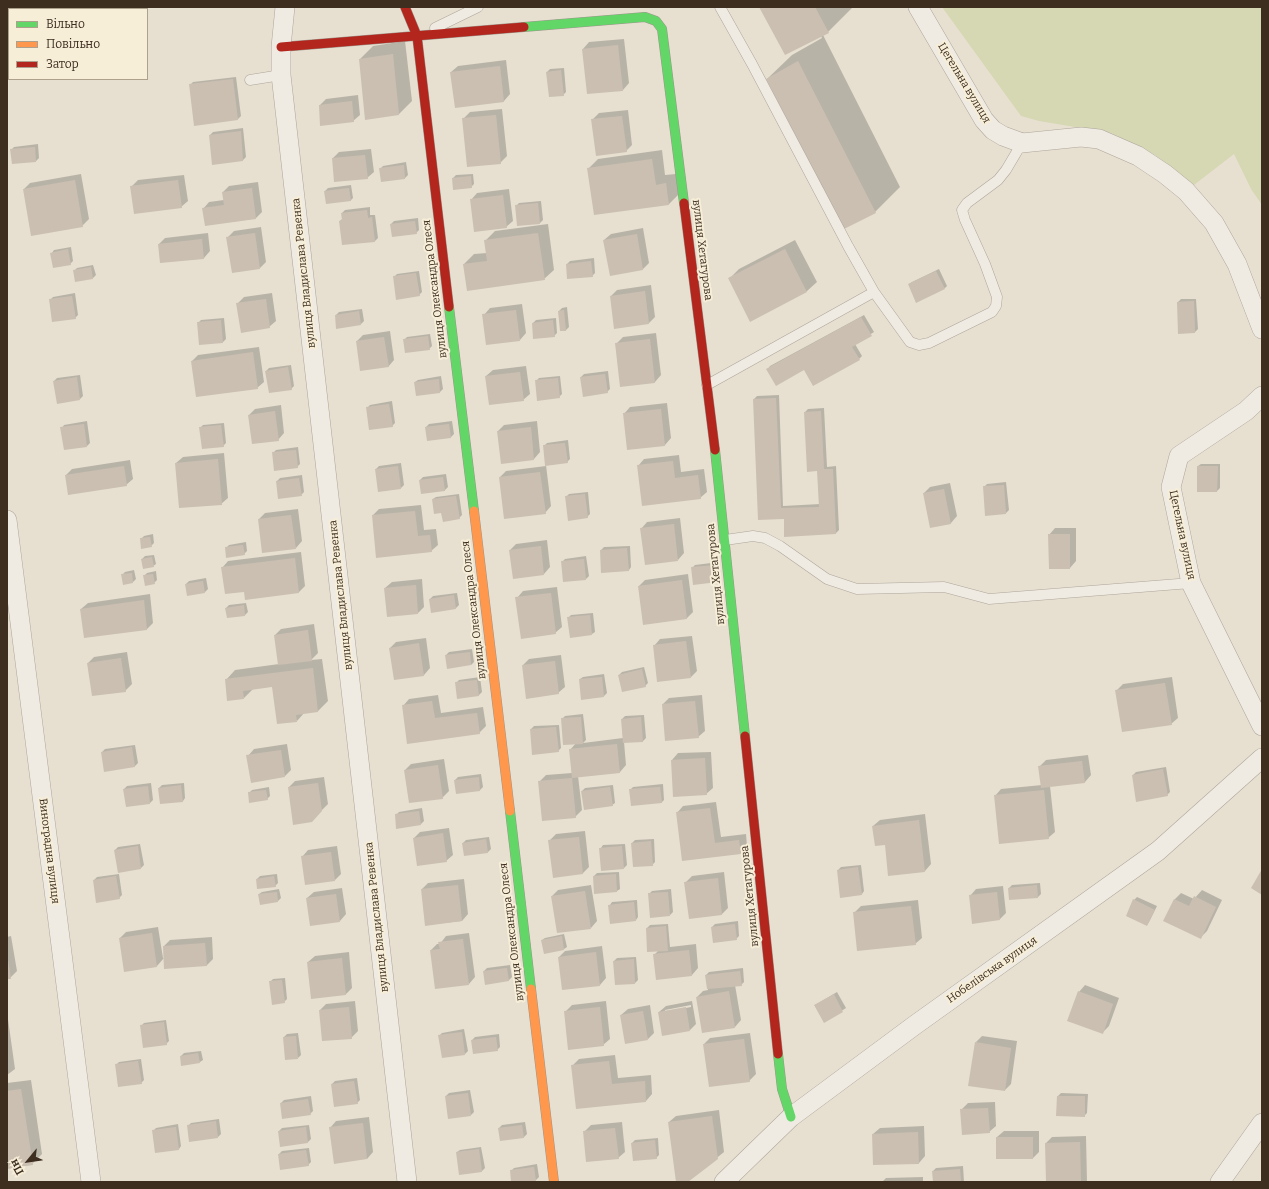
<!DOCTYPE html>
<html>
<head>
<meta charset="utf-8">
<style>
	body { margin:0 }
	#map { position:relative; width:1269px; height:1189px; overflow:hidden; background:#e7e0d1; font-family:Bitter,serif }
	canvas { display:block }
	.frame { position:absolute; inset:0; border:8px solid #3d2e20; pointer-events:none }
	.legend { position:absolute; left:8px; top:8px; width:140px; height:72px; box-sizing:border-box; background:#f7eed8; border:1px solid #ada18e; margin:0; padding:5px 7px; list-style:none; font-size:12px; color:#3d2e20 }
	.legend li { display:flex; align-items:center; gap:8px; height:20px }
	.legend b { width:20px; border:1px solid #ada18e }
	.north { position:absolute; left:8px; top:1141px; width:40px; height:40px; -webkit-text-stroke:3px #f7eed8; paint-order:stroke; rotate:241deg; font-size:11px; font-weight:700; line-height:16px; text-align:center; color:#3d2e20 }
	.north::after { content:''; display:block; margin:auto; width:14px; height:18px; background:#3d2e20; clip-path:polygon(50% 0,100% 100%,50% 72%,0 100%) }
</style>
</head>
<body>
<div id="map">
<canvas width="1269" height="1189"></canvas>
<div class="frame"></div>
<ul class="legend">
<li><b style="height:5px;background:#63d668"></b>Вільно</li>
<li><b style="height:5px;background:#ff974d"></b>Повільно</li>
<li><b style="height:5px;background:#b3261e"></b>Затор</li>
</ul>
<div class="north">Пн</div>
</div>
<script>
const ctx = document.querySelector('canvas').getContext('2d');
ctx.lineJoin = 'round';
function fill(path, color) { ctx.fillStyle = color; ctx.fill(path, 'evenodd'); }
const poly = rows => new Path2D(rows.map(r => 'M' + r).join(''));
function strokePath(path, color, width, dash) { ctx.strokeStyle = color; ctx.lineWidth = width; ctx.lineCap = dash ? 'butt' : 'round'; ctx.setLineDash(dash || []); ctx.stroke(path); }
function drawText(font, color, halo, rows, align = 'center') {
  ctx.font = font + ' Bitter,serif'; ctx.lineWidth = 4; ctx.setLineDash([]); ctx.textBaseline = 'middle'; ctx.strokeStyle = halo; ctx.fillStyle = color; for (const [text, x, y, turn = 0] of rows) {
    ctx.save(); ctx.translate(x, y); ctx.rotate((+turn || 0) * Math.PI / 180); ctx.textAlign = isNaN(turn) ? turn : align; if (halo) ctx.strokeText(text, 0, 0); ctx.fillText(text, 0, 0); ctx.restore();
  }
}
const green = poly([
	[942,7,1262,7,1262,205,1251,189,1234,154,1194,185,1155,155,1111,133,1039,121,1021,116]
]);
const shadow = poly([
	[14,7,60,7,60,9,14,9],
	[761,7,853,7,828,32,823,35,900,187,875,212,767,79,792,55,822,38,821,36],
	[624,39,629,83,623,90,583,49,589,42],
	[405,41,412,101,399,114,366,119,360,59,373,46],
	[7,45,9,45,9,68,7,69],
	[506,60,510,94,504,101,456,107,451,72,458,66],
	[564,68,566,92,563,95,547,72,550,69],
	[236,77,241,116,238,119,190,85,193,82],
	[358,95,360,115,353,121,320,105,326,99],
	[502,109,507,156,500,163,463,119,470,112],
	[628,110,632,145,626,151,592,120,599,113],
	[243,128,246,157,243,160,213,164,210,135,213,132],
	[38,144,39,158,36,161,11,150,14,147],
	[371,149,374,172,367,178,333,158,339,152],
	[662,150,665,175,676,174,679,194,669,204,595,214,588,169,598,159],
	[406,162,408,175,405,178,382,181,380,169,383,166],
	[81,174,89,219,82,226,24,189,30,183],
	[473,174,474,184,471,187,453,178,456,175],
	[184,175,188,201,181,207,131,187,138,180],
	[258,182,262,212,256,218,206,225,203,209,209,202,224,200,223,192,229,186],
	[351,185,353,198,350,201,325,191,328,188],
	[509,189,513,221,506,227,471,200,477,193],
	[541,201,543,220,540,223,516,206,519,203],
	[370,207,370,215,375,215,378,238,375,241,340,221,343,218,342,213,345,210],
	[418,218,419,230,416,233,391,224,394,221],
	[548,224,554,270,544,279,464,264,474,254,487,253,485,241,495,231],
	[261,227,266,262,260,268,227,238,234,231],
	[643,228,649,263,643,269,604,240,611,234],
	[208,233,210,251,204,258,159,244,165,238],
	[795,240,817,282,807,291,750,320,729,279,739,269],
	[71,247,73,261,70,264,52,253,54,250],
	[594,258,595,273,592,276,567,264,570,261],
	[93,265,96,275,93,278,74,271,77,268],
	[939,269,947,286,945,288,909,284,912,282],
	[419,271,422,292,419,295,394,277,397,274],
	[651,285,655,317,649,323,611,296,617,290],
	[75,293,78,315,75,318,50,300,53,297],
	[272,293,276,321,269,327,238,303,244,297],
	[1181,299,1196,299,1198,329,1195,332,1178,302],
	[522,304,526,333,520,340,484,315,490,308],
	[567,307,569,327,566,330,561,330,559,311,562,308],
	[362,309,364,321,361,324,336,315,339,312],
	[864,315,874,332,855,344,862,356,859,359,805,369,768,369,770,366],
	[224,318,226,339,223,342,198,323,201,320],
	[556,318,557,333,554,336,533,323,536,320],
	[390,331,394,360,388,367,357,341,363,335],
	[656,333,661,375,655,382,621,386,616,344,623,337],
	[430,334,432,346,429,349,404,340,407,337],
	[259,347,264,382,257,388,192,361,198,355],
	[291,365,294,386,291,389,266,371,269,368],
	[526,366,530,394,523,400,486,376,493,370],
	[608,371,610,389,607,392,581,377,584,374],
	[80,375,83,396,80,399,54,381,57,378],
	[441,376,443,389,440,392,417,395,415,382,418,380],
	[560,376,562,394,559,397,536,381,539,378],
	[779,395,783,506,820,504,818,470,805,412,808,409,824,408,827,467,836,466,839,530,836,533,785,518,759,519,754,399,757,396],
	[392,401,395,423,392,426,367,408,370,405],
	[667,403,671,438,665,445,624,414,630,407],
	[281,405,284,433,278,440,249,415,255,409],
	[87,421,90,443,87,446,62,428,64,425],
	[452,421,454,434,451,437,428,440,426,427,429,424],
	[537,421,540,452,534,459,502,463,498,431,504,425],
	[224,423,226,443,223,446,200,428,203,425],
	[568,440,570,459,567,462,546,465,551,506,545,513,500,477,506,471,546,466,544,446,547,443],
	[298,447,300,464,297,467,273,453,276,450],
	[224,453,228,498,221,504,176,463,183,457],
	[679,455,681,472,704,469,707,492,700,498,638,466,644,459],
	[130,460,133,479,126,485,66,475,72,469],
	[401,463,404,485,401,488,376,469,379,466],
	[1201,464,1220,464,1220,488,1217,491,1198,466],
	[446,474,448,487,445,490,422,493,420,480,423,477],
	[302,475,304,492,301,495,277,481,280,478],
	[1006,482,1009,510,1006,513,984,487,987,484],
	[950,483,957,516,951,523,931,527,924,493,930,487],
	[588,492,590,514,587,517,566,497,569,494],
	[459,494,462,515,459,518,442,512,433,499,436,497],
	[421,505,424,530,436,529,438,545,431,551,373,515,379,509],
	[298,509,302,541,296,548,259,519,265,513],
	[680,518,684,553,678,560,641,529,647,522],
	[1055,528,1076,528,1076,561,1070,568,1050,568,1049,535],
	[153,534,154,543,151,546,141,539,144,536],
	[547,540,550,567,544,574,510,550,516,544],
	[246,542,247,551,244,554,226,548,229,545],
	[630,546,631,567,629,570,601,550,604,547],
	[301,552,305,586,299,592,245,591,222,568,228,561],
	[154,555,156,564,153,566,142,559,145,556],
	[586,556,589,576,586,579,562,562,565,559],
	[719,562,721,578,718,581,694,584,692,568,695,565],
	[134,570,136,579,133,582,122,575,125,572],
	[156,571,157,580,154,583,144,576,147,573],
	[688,574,693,612,687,618,644,623,639,586,645,580],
	[206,578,208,589,205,592,188,595,186,584,189,581],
	[422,579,424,607,418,613,385,588,392,582],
	[557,587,562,627,555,633,517,598,523,591],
	[457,593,459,605,456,608,430,599,433,596],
	[150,594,153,623,147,629,85,637,81,609,88,603],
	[246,603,248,612,245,615,226,608,229,605],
	[593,613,595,632,592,634,568,618,571,615],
	[314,624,318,653,311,660,322,659,328,701,318,711,305,712,297,721,273,686,254,688,244,698,226,680,235,670,279,664,275,635,281,629],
	[692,636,697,671,691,677,654,646,660,639],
	[426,638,430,668,424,675,390,648,396,642],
	[472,649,474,662,471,665,446,655,449,652],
	[127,652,132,684,125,691,88,663,94,657],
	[561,655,565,687,558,693,523,665,529,659],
	[644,667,648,683,645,686,619,675,622,672],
	[604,674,607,693,604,696,580,679,583,677],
	[480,677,482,692,479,695,456,683,459,680],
	[1172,677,1178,718,1171,724,1116,691,1123,684],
	[438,695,441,713,483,707,486,726,479,733,408,743,403,706,409,699],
	[702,695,705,731,698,737,663,704,669,698],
	[583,714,586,740,583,743,623,738,622,719,625,716,644,715,646,738,643,741,624,742,626,765,620,772,578,776,582,810,575,817,539,782,546,775,572,773,570,750,576,743,562,719,565,716],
	[559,725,561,748,558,751,531,729,534,726],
	[287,744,291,770,285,776,248,756,254,749],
	[135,745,138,763,135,766,102,752,105,749],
	[711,752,713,788,706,794,674,796,672,760,678,753],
	[1088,755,1091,775,1085,782,1050,786,1055,832,1048,838,995,796,1001,789,1042,785,1039,767,1046,760],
	[444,759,449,791,442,798,405,770,411,764],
	[1166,767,1170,792,1167,795,1133,775,1136,772],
	[481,774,483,787,480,790,457,793,455,780,458,777],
	[324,777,328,804,311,821,289,787,295,781],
	[151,783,153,800,150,803,124,789,127,786],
	[184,783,185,798,183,801,159,788,162,785],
	[663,784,664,800,661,803,630,790,633,787],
	[613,785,615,803,612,805,582,791,585,788],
	[269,787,270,796,267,799,249,793,252,790],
	[716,802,721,837,746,834,747,846,741,853,683,860,677,813,683,806],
	[422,808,424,821,421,824,396,815,399,812],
	[925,814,931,864,925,871,886,844,873,826,880,820],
	[449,828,453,855,446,861,414,838,420,832],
	[585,831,589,867,583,873,554,877,549,841,556,834],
	[489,837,491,849,488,852,465,855,463,843,466,840],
	[654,839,655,862,652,865,632,843,635,840],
	[140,844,144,865,141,868,115,850,118,847],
	[625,844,627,865,624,868,601,848,603,845],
	[337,846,341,874,335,880,302,857,308,850],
	[861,865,864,891,862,894,838,870,841,867],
	[619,872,620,889,617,891,594,876,597,873],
	[724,872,728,908,722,914,690,918,685,883,692,876],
	[119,874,122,895,119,898,94,880,97,877],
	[277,874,278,883,275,886,257,879,260,876],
	[464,879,468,914,462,921,426,925,422,889,428,883],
	[1040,883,1041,894,1038,897,1009,888,1012,885],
	[591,885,597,921,591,928,552,896,558,890],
	[1003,886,1006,913,1000,919,970,896,976,889],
	[342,888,346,914,340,921,307,898,314,892],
	[279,889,281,898,278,901,259,894,262,892],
	[671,889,673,912,670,915,649,894,652,891],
	[1202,890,1222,900,1207,931,1200,938,1165,920,1175,899,1181,893,1194,899],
	[1137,897,1157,906,1149,922,1147,925,1127,916,1134,900],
	[637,900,638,917,636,920,610,905,612,902],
	[918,900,922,938,915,944,854,913,861,906],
	[738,921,739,936,736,939,712,927,715,924],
	[668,924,670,947,696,944,698,968,692,975,654,955,659,950,647,928,650,925],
	[158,927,163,958,164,958,164,946,170,940,212,937,213,959,207,965,164,958,157,966,120,938,126,932],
	[469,933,475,977,469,984,431,950,437,944,440,944,446,936],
	[564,934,567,947,564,949,542,940,545,938],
	[11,936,17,971,10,978,7,978,7,937],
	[602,946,606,978,600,985,559,957,565,951],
	[349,952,352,988,346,994,312,998,308,962,315,956],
	[636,957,638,980,635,983,614,961,617,958],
	[510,965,512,977,509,980,484,971,487,968],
	[743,968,744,982,741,985,735,985,741,1020,735,1027,697,997,703,991,708,990,706,975,709,972],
	[285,978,287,999,284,1002,270,982,273,979],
	[1085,985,1119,998,1109,1026,1102,1033,1079,992],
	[837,992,846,1008,824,1022,815,1005],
	[355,1001,358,1031,351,1038,320,1010,326,1004],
	[606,1001,610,1039,603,1045,566,1011,572,1005],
	[692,1001,696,1024,690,1030,659,1012,666,1006],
	[691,1005,691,1007,665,1012,665,1010],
	[650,1005,654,1033,648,1039,621,1015,628,1009],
	[7,1012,15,1069,7,1075],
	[166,1020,169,1041,166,1044,141,1026,144,1023],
	[464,1029,468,1051,465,1054,439,1036,442,1033],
	[298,1033,301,1055,298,1058,284,1037,287,1034],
	[750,1033,756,1074,749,1081,704,1044,710,1038],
	[499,1034,500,1047,497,1050,472,1040,475,1037],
	[982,1036,1017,1041,1011,1084,1005,1090,976,1042],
	[201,1051,203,1060,200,1062,181,1056,184,1053],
	[615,1055,618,1078,651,1075,652,1094,646,1101,573,1065,579,1059],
	[141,1059,144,1080,141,1083,116,1065,119,1062],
	[357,1078,360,1100,357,1103,332,1084,335,1081],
	[31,1080,42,1154,32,1164,7,1168,7,1083],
	[470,1090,474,1112,471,1115,446,1096,449,1093],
	[1061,1093,1088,1094,1087,1113,1084,1116,1058,1096],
	[311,1096,313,1111,310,1114,281,1103,284,1100],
	[995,1102,996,1126,989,1132,961,1110,968,1103],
	[719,1110,724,1152,687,1182,677,1182,669,1122,676,1116],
	[369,1117,373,1152,367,1159,330,1128,336,1121],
	[219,1119,221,1134,218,1137,188,1126,191,1123],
	[525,1122,527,1134,524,1137,501,1140,499,1128,502,1125],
	[622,1122,625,1152,618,1158,584,1132,591,1125],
	[178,1124,181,1146,179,1149,153,1131,156,1128],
	[309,1125,311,1139,308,1142,281,1146,279,1131,282,1128],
	[924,1126,925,1156,919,1163,873,1134,880,1128],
	[1004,1131,1039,1131,1039,1152,1033,1158,997,1137],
	[1086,1136,1087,1182,1047,1182,1046,1143,1052,1137],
	[658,1138,659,1155,656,1158,632,1143,635,1140],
	[481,1147,485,1168,482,1171,457,1152,460,1150],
	[309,1148,311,1162,308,1165,279,1154,282,1151],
	[537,1164,539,1177,536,1180,513,1182,511,1171,514,1168],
	[963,1166,964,1182,934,1182,933,1171,936,1168],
	[923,1177,923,1182,882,1182,886,1178]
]);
const building = poly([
	[13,7,53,7,53,9,13,9],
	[759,7,815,7,829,33,785,55],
	[618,45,623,91,587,94,582,49],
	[7,50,9,50,9,69,7,70],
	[393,54,399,115,365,120,359,59],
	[798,61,876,213,844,229,766,79],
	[500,66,504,102,455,108,450,72],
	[561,70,564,96,549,97,546,72],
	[233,79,238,120,194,126,189,84],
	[352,101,354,122,320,126,319,105],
	[496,115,501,164,467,167,462,118],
	[622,116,627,152,596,156,591,119],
	[241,131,243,161,212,165,209,135],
	[35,147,36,162,12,164,10,149],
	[365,155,368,179,334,182,332,158],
	[652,159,656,185,666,183,669,205,594,215,587,168],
	[404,165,405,179,381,182,379,168],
	[471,176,472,188,453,190,452,178],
	[75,180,83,227,31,236,23,189],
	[178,180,182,208,134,214,130,186],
	[252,188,256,219,205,226,202,208,224,205,222,192],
	[349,188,351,201,326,204,324,191],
	[503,195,507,228,474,232,470,199],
	[538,203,540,224,517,226,515,205],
	[367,210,368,218,372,217,375,242,342,245,339,221,342,220,341,213],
	[415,221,417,234,392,237,390,224],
	[255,233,260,269,232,273,226,237],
	[538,233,545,280,467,291,463,264,487,261,484,240],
	[637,234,643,270,610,276,603,240],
	[202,239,204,259,160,263,158,244],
	[68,249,71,265,53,268,50,253],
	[785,249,807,292,750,322,728,278],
	[591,261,593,277,567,279,566,264],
	[91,267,93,279,75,282,73,270],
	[936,271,945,289,916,303,908,284],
	[416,273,420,296,396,300,393,276],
	[645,291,649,324,614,329,610,296],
	[72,296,76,319,52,322,49,299],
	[266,299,270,328,241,333,236,303],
	[1194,301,1195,333,1178,334,1177,302],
	[516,310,520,341,486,345,482,314],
	[564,310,566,331,560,331,558,311],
	[359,311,361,325,336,329,335,315],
	[861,317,872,336,852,347,860,360,813,386,804,370,776,386,766,369],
	[221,320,223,343,199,345,197,322],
	[553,320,555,337,533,339,532,323],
	[428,336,430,350,405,353,403,339],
	[384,337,389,367,360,371,356,341],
	[650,339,655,383,620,387,615,343],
	[253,352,258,389,196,397,191,361],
	[288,367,292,390,269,393,265,371],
	[520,372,524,401,489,405,485,376],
	[605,374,608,393,583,397,580,377],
	[77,377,80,400,57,404,53,381],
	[558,378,560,398,537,401,535,380],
	[439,379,440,393,416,396,414,382],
	[776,398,781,508,819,507,817,471,807,472,804,412,821,411,824,469,833,469,836,534,784,537,784,519,758,520,753,399],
	[389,404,393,427,369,430,366,407],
	[661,409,665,446,627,450,623,413],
	[275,411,279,441,252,444,248,415],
	[84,424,87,447,64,450,60,427],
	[449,424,451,438,427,441,425,427],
	[221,425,224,447,202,449,199,427],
	[531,427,534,460,501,464,497,431],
	[565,443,568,463,545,466,543,445],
	[296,450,298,468,274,471,272,452],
	[218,459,222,505,179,508,175,463],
	[673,461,675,478,698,475,701,499,642,506,637,465],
	[124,466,127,486,68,495,65,475],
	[398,466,401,489,378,492,375,469],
	[1197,466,1218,466,1217,492,1197,492],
	[540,472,546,514,504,519,499,477],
	[443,477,445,491,421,494,419,480],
	[299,478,302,496,278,499,276,481],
	[1004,485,1006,514,985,516,983,486],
	[944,489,951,524,930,528,923,493],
	[585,494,588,518,568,521,565,496],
	[456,496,460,519,443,522,441,513,434,514,432,499],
	[415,511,418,536,430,535,432,552,376,558,372,515],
	[291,515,296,549,262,553,258,519],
	[674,524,678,561,645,565,640,528],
	[1048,534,1070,534,1070,569,1049,569],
	[150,537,152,547,141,549,140,538],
	[243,545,245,555,226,558,225,547],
	[541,546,544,575,513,579,509,550],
	[627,548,629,571,601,573,600,550],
	[152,557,154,567,143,569,141,559],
	[295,558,299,593,245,600,244,592,225,594,221,567],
	[584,559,586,580,563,582,561,561],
	[717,565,718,582,693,585,691,567],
	[132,573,133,583,123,585,121,574],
	[153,574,155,584,145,586,143,575],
	[682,580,687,619,643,625,638,586],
	[203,581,205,593,187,596,185,584],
	[416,585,418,614,387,617,384,588],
	[551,593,556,634,521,639,515,597],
	[454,595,456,609,431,613,429,599],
	[144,600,147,630,84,638,80,609],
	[244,605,245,616,227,618,225,608],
	[590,615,592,635,570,638,567,617],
	[308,630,312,661,278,665,274,635],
	[686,641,691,678,657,682,653,645],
	[419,643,424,676,394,680,389,648],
	[470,652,471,665,447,669,445,655],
	[121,658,126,692,92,696,87,663],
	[555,661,559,694,526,699,522,665],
	[313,668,318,712,296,715,297,722,277,724,272,687,243,691,244,699,227,701,225,679],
	[642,669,646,687,622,692,618,675],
	[602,677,604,697,581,700,579,679],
	[477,680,479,696,457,699,455,682],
	[1165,683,1172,725,1122,732,1115,690],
	[432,701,435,718,477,713,480,734,407,744,402,705],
	[695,701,699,738,665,741,662,704],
	[581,717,583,744,563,745,561,718],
	[641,717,643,742,623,743,621,719],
	[556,727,559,752,532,755,530,729],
	[617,744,620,773,572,778,569,749],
	[132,747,135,767,104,772,101,752],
	[281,750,285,777,251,783,246,755],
	[705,758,707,795,673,797,671,760],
	[1082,761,1085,783,1041,788,1038,766],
	[438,765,443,799,409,803,404,770],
	[1163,769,1168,796,1136,802,1132,775],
	[479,777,480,791,456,794,454,780],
	[572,778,576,818,542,821,538,781],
	[318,783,322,811,312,822,293,825,288,787],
	[181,785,183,802,160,804,158,788],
	[148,786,150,804,126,807,123,789],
	[610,787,613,806,584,810,581,791],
	[660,787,662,803,631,806,629,789],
	[266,790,268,800,249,803,248,792],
	[1044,790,1049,839,999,844,994,795],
	[710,808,715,843,739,840,741,854,682,861,676,812],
	[419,811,421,825,396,829,395,814],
	[919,820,925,872,888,876,885,845,875,846,872,826],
	[443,833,447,862,417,866,413,838],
	[579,837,583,874,553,878,548,840],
	[486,839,488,853,464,856,462,843],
	[651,841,653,866,633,867,631,843],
	[138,846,141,869,118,873,114,850],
	[622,846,624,869,601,871,599,848],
	[331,852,335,881,305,885,301,856],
	[858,867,862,895,840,898,837,870],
	[1262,869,1262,895,1251,888],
	[616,874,617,892,594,894,593,876],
	[116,876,120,899,96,903,93,880],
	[274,876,276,887,257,889,256,879],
	[718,878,722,915,689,919,684,882],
	[458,885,462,921,425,926,421,889],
	[1037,885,1038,898,1009,900,1008,888],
	[585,891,591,929,557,933,551,896],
	[277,892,278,902,260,905,258,894],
	[668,892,670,916,650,918,648,893],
	[997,892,1000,920,972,924,969,895],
	[336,894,340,922,310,926,306,898],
	[1194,896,1216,907,1201,939,1163,921,1174,899,1189,906],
	[1133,899,1155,910,1147,926,1126,916],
	[634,902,636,921,610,924,608,905],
	[911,906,916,945,857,951,853,912],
	[735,924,737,940,713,943,711,927],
	[666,926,668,951,647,952,646,928],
	[152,933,157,967,124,972,119,938],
	[562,936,564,950,544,954,541,940],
	[463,939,469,985,435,989,430,950,440,949,438,942],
	[205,943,207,966,164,969,163,946],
	[689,950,692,976,656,980,653,954],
	[596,952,600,986,562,990,558,957],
	[342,958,346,995,311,999,307,962],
	[634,959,635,984,615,985,613,961],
	[8,960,11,979,7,979,7,961],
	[507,968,509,981,485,985,483,971],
	[740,971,742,986,707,989,705,975],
	[282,980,285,1003,272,1005,269,981],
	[729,991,735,1028,702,1033,696,997],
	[1078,991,1113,1004,1103,1034,1067,1021],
	[834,994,843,1012,824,1023,814,1005],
	[349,1007,352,1039,322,1041,319,1010],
	[600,1007,604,1046,568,1050,564,1011],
	[686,1007,690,1031,662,1036,658,1012],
	[643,1011,648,1040,625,1044,620,1015],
	[164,1022,167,1045,143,1048,140,1025],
	[462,1032,465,1055,442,1058,438,1035],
	[296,1036,298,1059,285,1060,283,1037],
	[496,1037,498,1051,473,1054,471,1040],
	[744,1039,750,1082,709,1087,703,1044],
	[975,1042,1011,1048,1005,1091,968,1086],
	[198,1053,200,1063,181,1066,180,1056],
	[138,1061,142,1084,118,1087,115,1064],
	[609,1061,612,1084,645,1081,646,1102,576,1109,571,1065],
	[354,1081,358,1104,334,1107,331,1084],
	[21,1089,33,1165,7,1169,7,1091],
	[468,1093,471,1116,448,1119,445,1096],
	[1057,1096,1085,1096,1085,1117,1056,1116],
	[308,1099,311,1115,282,1119,280,1103],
	[988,1108,990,1133,962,1135,960,1109],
	[712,1116,718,1159,688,1182,676,1182,668,1122],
	[216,1121,218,1138,189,1142,187,1125],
	[363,1123,367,1159,334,1164,329,1127],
	[522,1125,524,1138,500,1141,498,1128],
	[176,1127,179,1150,155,1153,152,1130],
	[306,1127,308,1143,280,1147,278,1131],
	[615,1128,619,1159,586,1162,583,1131],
	[918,1132,919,1164,873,1165,872,1134],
	[996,1137,1033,1137,1033,1159,996,1159],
	[655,1140,657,1159,633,1161,631,1143],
	[1080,1142,1081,1182,1046,1182,1045,1143],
	[479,1149,482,1172,459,1175,456,1152],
	[306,1150,309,1166,280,1170,278,1154],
	[534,1167,536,1181,511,1182,510,1170],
	[960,1169,961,1182,933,1182,932,1171]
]);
const lane = poly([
	[435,28,478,7],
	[250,80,281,75],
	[874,292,910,342,919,345,929,343,992,312,996,306,997,297,985,264,965,220,962,210,967,203,998,180,1006,170,1022,143],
	[707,385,874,292,848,246,752,64,720,7],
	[725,540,753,536,765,538,780,546,827,579,857,589,944,587,989,599,1191,583]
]);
const street = poly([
	[285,7,281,47,281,75,407,1182],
	[918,7,984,120,993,130,1003,136,1022,143,1081,137,1099,139,1138,156,1165,174,1186,191,1214,223,1237,264,1262,329],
	[1262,396,1246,411,1179,456,1171,487,1191,583,1262,726],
	[7,520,91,1182],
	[724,1182,791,1117,915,1025,1158,851,1262,758],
	[1220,1182,1262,1123]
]);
const fast = poly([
	[524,27,645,17,656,21,662,29,684,203],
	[449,307,474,511],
	[715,450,745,736],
	[510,811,531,989],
	[778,1054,782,1089,791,1117]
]);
const slow = poly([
	[474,511,510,811],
	[531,989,554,1182]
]);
const jam = poly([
	[405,7,417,36,449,307],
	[281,47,524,27],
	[684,203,715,450],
	[745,736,778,1054]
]);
const streetNames = [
	["Цегельна вулиця",964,83,59],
	["вулиця Хетагурова",702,250,83],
	["вулиця Владислава Ревенка",304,273,-96],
	["вулиця Олександра Олеся",435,289,-97],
	["Цегельна вулиця",1182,535,78],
	["вулиця Хетагурова",716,574,-96],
	["вулиця Владислава Ревенка",341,595,-96],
	["вулиця Олександра Олеся",474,610,-97],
	["Виноградна вулиця",49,851,83],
	["вулиця Хетагурова",750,896,-96],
	["вулиця Владислава Ревенка",377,917,-96],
	["вулиця Олександра Олеся",512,932,-97],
	["Нобелівська вулиця",992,970,-35]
];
fill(green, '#d6d7b3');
fill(shadow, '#0003');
fill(building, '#cbbfb2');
strokePath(lane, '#ada599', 11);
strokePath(street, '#ada599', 20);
strokePath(fast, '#9c958a', 10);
strokePath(slow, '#9c958a', 10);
strokePath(jam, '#9c958a', 10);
strokePath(lane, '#efebe3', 10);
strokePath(street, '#efebe3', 19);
strokePath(fast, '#63d668', 9);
strokePath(slow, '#ff974d', 9);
strokePath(jam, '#b3261e', 9);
drawText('11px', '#3d2e20', '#f7eed8', streetNames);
</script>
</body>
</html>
